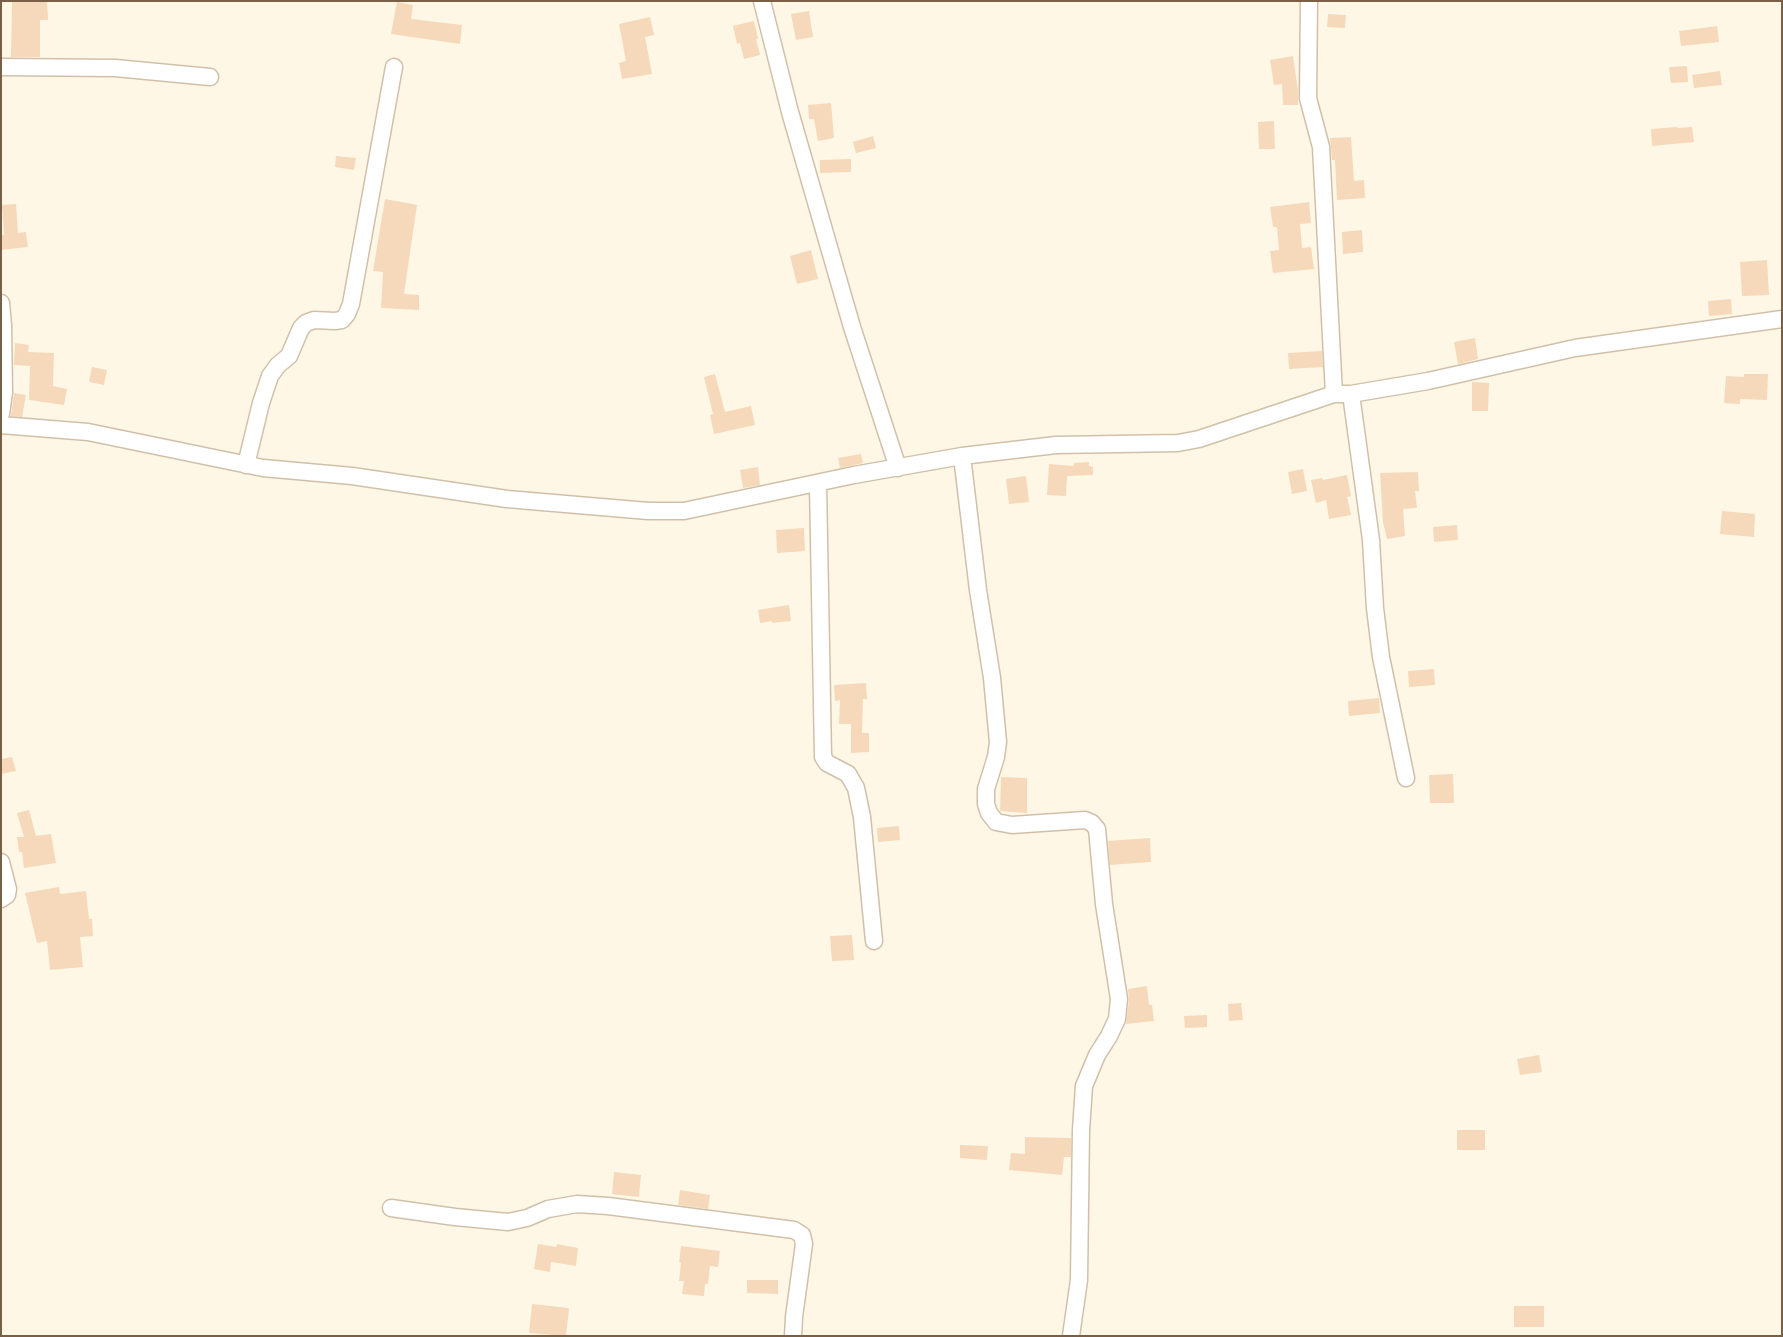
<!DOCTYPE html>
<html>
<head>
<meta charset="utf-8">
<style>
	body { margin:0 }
	#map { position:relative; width:1783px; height:1337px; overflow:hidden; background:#fef7e5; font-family:Mulish,sans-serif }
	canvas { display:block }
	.frame { position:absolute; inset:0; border:2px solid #7a5f47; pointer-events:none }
</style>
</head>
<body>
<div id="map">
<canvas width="1783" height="1337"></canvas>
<div class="frame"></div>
</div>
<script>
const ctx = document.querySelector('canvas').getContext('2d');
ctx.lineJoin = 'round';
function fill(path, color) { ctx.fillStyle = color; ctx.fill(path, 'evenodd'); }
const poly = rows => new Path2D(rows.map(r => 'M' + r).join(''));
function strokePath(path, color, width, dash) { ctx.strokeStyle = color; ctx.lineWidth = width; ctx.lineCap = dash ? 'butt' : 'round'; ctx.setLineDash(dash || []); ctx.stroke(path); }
const building = poly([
	[12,1,47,1,48,20,40,20,40,57,11,57],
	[397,2,413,5,411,19,462,25,460,44,391,34],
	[809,11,813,37,796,40,791,14],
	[1328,14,1346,15,1345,28,1327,27],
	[650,17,654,35,645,37,652,74,622,79,619,63,626,61,619,24],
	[754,21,758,39,756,39,760,55,744,59,740,43,737,44,733,26],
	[1717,26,1719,42,1681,46,1679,31],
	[1293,56,1298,90,1298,105,1283,105,1282,84,1274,85,1270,60],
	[1687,66,1688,82,1671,83,1669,67],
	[1720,71,1722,85,1694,88,1692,75],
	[831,103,834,138,818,141,814,119,809,119,808,105],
	[1274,121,1275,149,1259,149,1258,122],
	[1677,127,1677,128,1692,127,1694,142,1652,146,1651,129],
	[873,136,876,148,856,153,853,142],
	[1351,137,1354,181,1364,180,1365,198,1337,200,1335,160,1332,160,1330,138],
	[336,156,356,158,354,170,335,167],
	[851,159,851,172,820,173,820,160],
	[385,199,417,205,404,294,419,295,419,310,381,308,383,272,373,271],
	[1309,202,1311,223,1300,224,1302,248,1311,247,1314,269,1273,273,1270,251,1279,250,1277,227,1273,227,1270,207],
	[16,204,18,233,26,232,28,247,1,250,1,235,4,235,2,205],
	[1362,230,1363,252,1343,254,1342,232],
	[811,250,818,279,797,284,790,256],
	[1767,260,1769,295,1742,296,1740,262],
	[1731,299,1732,314,1709,316,1708,301],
	[1475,338,1478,359,1458,364,1454,342],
	[15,343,29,345,28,352,54,353,53,386,67,389,64,405,29,400,30,366,14,365],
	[1322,351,1323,367,1289,369,1288,353],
	[92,367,107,370,104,385,89,382],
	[715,374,725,412,751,406,755,425,714,434,710,415,713,414,704,377],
	[1744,374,1768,374,1767,400,1740,399,1740,404,1724,403,1726,376,1744,377],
	[1472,382,1489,383,1488,411,1472,411],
	[14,393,26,395,22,417,11,416],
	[861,454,863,463,840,468,838,458],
	[1089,462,1089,466,1093,467,1093,475,1067,476,1066,496,1047,495,1049,464,1074,466,1074,463],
	[758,467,760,485,743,488,740,470],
	[1303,469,1307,491,1292,494,1288,472],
	[1418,472,1419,491,1415,491,1417,508,1403,509,1405,536,1387,539,1383,522,1380,473],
	[1347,475,1351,496,1347,497,1351,515,1329,519,1326,500,1316,503,1311,480,1322,478,1323,480],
	[1026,476,1029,502,1009,504,1006,479],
	[1722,511,1755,514,1754,537,1720,534],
	[1457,525,1458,540,1434,542,1433,527],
	[804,528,805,551,777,553,776,530],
	[789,605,791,621,772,623,772,621,760,623,758,610],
	[1434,669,1435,685,1409,687,1408,671],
	[866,683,867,699,863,699,862,733,869,733,869,752,851,753,851,724,839,724,840,700,835,701,834,685],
	[1379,698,1380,713,1349,716,1348,701],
	[12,757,16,771,1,774,1,759],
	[1453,774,1454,803,1430,803,1429,775],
	[1001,777,1027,778,1027,813,1000,811],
	[29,810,36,836,51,834,56,863,24,868,22,852,19,852,17,837,24,837,17,813],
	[899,826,900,840,878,842,877,828],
	[1150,838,1151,862,1110,865,1108,841],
	[59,887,60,894,86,891,89,919,92,919,93,936,80,937,83,967,50,970,47,941,37,943,25,893],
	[852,935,854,960,832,961,830,936],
	[1147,986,1149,1005,1152,1005,1154,1021,1126,1024,1129,1000,1128,989],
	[1241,1003,1243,1020,1229,1021,1228,1004],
	[1207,1015,1207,1027,1185,1028,1184,1016],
	[1539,1055,1542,1072,1520,1075,1517,1059],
	[1457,1130,1485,1130,1485,1150,1457,1150],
	[1025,1137,1071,1138,1071,1157,1064,1157,1062,1175,1009,1170,1011,1153,1025,1154],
	[960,1145,988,1146,987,1160,960,1158],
	[614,1172,641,1175,639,1197,612,1194],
	[680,1190,710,1195,708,1209,678,1205],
	[538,1244,556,1247,557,1244,578,1248,576,1266,551,1262,550,1272,534,1269],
	[681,1246,720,1251,718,1267,710,1266,708,1284,705,1284,704,1296,682,1294,684,1281,679,1281,681,1263,679,1262],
	[747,1280,778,1280,778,1294,747,1293],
	[532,1304,569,1308,566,1336,529,1333],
	[1514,1306,1544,1306,1544,1327,1514,1327]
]);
const minor = poly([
	[762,1,790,112,852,327,898,468],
	[1309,1,1308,98,1321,147,1334,394],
	[1,67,115,68,210,77],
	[1,303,3,325,4,392,1,414],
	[1351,394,1371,540,1375,608,1381,657,1406,778],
	[1,425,88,432,263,468,352,476,507,499,648,511,684,511,854,475,962,456,1056,445,1178,443,1199,439,1334,394,1351,394,1428,381,1575,348,1782,319],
	[962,456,978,590,992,678,998,742,996,757,986,789,986,804,989,813,996,822,1012,825,1085,820,1092,823,1097,829,1104,904,1119,999,1117,1019,1109,1036,1097,1055,1084,1086,1081,1130,1079,1280,1071,1336],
	[246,465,261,403,270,376,278,365,289,356,301,328,306,323,314,320,335,321,342,320,347,314,351,304,394,67],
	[818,484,823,757,827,763,848,774,856,788,862,817,874,941],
	[1,862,8,889,7,895,1,899],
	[391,1208,455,1217,508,1222,527,1218,548,1209,577,1204,608,1206,794,1230,802,1235,804,1244,794,1317,793,1336]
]);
fill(building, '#f6d9ba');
strokePath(minor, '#d1c0a9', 19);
strokePath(minor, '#fff', 16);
</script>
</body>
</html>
